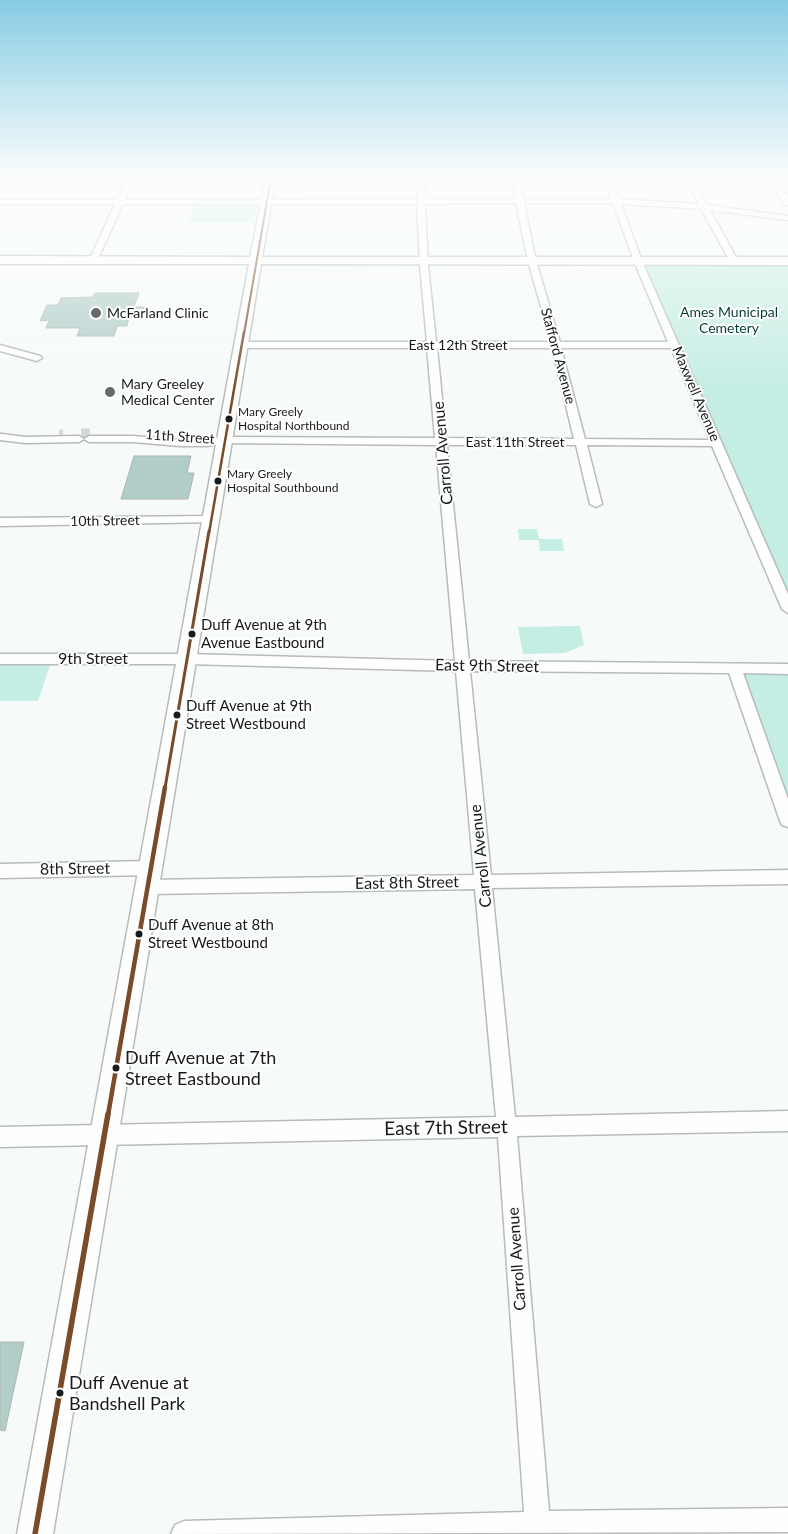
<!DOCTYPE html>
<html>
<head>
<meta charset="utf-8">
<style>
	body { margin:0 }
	canvas { display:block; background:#f6fbf9 }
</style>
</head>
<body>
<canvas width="788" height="1534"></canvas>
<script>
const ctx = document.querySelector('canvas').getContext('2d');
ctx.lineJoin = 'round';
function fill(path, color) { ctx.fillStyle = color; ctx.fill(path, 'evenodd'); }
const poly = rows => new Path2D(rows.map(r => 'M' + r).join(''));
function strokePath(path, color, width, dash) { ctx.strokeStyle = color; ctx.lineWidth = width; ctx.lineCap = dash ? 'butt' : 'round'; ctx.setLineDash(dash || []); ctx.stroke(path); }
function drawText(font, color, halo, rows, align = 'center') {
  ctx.font = font + ' Lato,sans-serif'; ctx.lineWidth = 4; ctx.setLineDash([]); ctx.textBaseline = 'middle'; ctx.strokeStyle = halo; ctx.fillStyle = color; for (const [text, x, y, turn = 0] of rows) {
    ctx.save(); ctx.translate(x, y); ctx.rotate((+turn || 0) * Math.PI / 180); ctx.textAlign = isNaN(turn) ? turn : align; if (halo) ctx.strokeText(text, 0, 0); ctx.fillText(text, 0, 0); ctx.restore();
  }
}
const green = poly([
	[195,203,252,204,258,206,253,222,189,222],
	[638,261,788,261,788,609],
	[518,529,537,529,539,539,562,539,564,551,540,551,539,540,519,540],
	[580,626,584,645,565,653,523,654,518,627],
	[0,659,52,659,38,701,0,701],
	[734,668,788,669,788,821]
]);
const building = poly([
	[95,293,139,293,134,307,145,307,142,318,129,318,127,326,117,326,114,336,77,336,80,328,46,328,49,320,40,321,47,305,58,305,61,298,93,297,95,293],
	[134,456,191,456,187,473,194,473,188,499,121,499,134,456],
	[0,1342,24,1342,5,1431,0,1430,0,1342]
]);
const streetTunnel = poly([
	[81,434,90,434],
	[59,435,63,435]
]);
const street = poly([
	[127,178,135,178,125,200,417,199,416,178,424,178,425,199,516,199,511,178,519,178,523,199,611,199,601,178,609,178,619,199,699,204,684,178,692,178,707,205,788,216,788,220,710,210,738,261,734,263,730,261,701,209,621,204,642,261,788,594,788,613,782,609,712,446,587,445,602,504,596,507,590,504,576,445,447,445,469,661,788,664,788,674,743,673,788,799,788,827,782,825,780,821,729,673,470,671,491,875,788,870,788,884,492,888,515,1117,788,1111,788,1131,517,1136,549,1511,788,1508,788,1532,171,1534,175,1525,184,1521,524,1512,498,1137,0,1147,0,1127,496,1117,475,889,147,894,141,892,139,887,141,882,147,880,474,875,456,671,186,664,0,664,0,654,186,654,455,661,436,445,224,443,207,446,180,446,133,442,89,442,84,439,79,442,25,443,0,440,0,434,2,434,25,437,79,436,84,439,89,436,133,436,180,440,207,440,224,437,435,438,427,348,241,348,236,345,241,342,427,342,420,265,417,204,123,204,97,261,93,263,89,261,115,204,0,204,0,200,117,200,127,178],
	[516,203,528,261,551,342,436,342,428,265,425,204,516,203],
	[524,203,613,203,634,261,668,342,560,342,536,261,524,203],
	[437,348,552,348,574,439,446,438,437,348],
	[561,348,671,348,710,440,585,439,561,348],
	[767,178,775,178,788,197,788,205,785,205,767,178],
	[0,345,40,356,42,358,37,361,0,351,0,345],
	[211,516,217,520,215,522,0,526,0,518,211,516],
	[150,861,156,863,158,868,156,873,150,875,0,878,0,864,150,861]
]);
const secondary = poly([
	[266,178,276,178,262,257,788,257,788,265,261,264,53,1534,17,1534,249,264,0,264,0,256,250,257,266,178]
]);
const bus1Far4 = poly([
	[244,334,271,178]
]);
const bus1Far3 = poly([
	[209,533,244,332]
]);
const bus1Far2 = poly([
	[165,788,209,531]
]);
const bus1Far1 = poly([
	[108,1115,165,787]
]);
const bus1 = poly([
	[35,1534,108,1114]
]);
const markers = [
	[96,313,6,"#666969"],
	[110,392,6,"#666969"],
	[229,419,4.5,"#181b1b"],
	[218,481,4.5,"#181b1b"],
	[192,634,4.5,"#181b1b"],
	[177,715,4.5,"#181b1b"],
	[139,934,4.5,"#181b1b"],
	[116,1068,4.5,"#181b1b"],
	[60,1393,4.5,"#181b1b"]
];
const farBusnames = [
	["Mary Greely",238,412],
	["Hospital Northbound",238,426],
	["Mary Greely",227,474],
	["Hospital Southbound",227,488]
];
const farParknames = [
	["Ames Municipal",729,312],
	["Cemetery",729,328]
];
const farPoinames = [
	["McFarland Clinic",107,313],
	["Mary Greeley",121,384],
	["Medical Center",121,400]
];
const farStreetnames = [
	["East 12th Street",458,345],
	["Stafford Avenue",558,356,75],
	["Maxwell Avenue",696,394,67],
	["11th Street",180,437,4],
	["East 11th Street",515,442],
	["10th Street",105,521,-1]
];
const busNames = [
	["Duff Avenue at 9th",201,625],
	["Avenue Eastbound",201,643],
	["Duff Avenue at 9th",186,706],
	["Street Westbound",186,724],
	["Duff Avenue at 8th",148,925],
	["Street Westbound",148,943]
];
const streetNames = [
	["Carroll Avenue",443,453,-95],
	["9th Street",93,659],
	["East 9th Street",487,666,1],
	["Carroll Avenue",481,856,-96],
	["8th Street",75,869,-1],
	["East 8th Street",407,883,-1],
	["Carroll Avenue",517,1259,-94]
];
const nearBusnames = [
	["Duff Avenue at 7th",125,1058],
	["Street Eastbound",125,1079],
	["Duff Avenue at",69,1383],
	["Bandshell Park",69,1404]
];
const nearStreetnames = [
	["East 7th Street",446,1128,-1]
];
fill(green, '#c4ede3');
fill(building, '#b1cdc8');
strokePath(building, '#b1b5b3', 1);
strokePath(streetTunnel, '#d5d9d8', 11, [11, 5]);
strokePath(street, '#b7bbb9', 3);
strokePath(secondary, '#b7bbb9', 3);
fill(street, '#fefefe');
fill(secondary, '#fefefe');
strokePath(bus1Far4, '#7a4b2a', 2);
strokePath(bus1Far3, '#7a4b2a', 2.5);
strokePath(bus1Far2, '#7a4b2a', 3);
strokePath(bus1Far1, '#7a4b2a', 4.5);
strokePath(bus1, '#7a4b2a', 5.5);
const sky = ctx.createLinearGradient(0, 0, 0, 393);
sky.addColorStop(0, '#87cce4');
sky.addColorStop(0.45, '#fbfdfc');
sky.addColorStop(1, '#fbfdfc00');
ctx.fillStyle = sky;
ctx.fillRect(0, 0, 788, 393);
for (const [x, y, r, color] of markers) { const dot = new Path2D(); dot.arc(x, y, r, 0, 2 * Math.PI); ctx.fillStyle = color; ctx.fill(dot); strokePath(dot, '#fff', 2); }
drawText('12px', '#181b1b', '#fff', farBusnames, 'left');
drawText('14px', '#003e34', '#fff', farParknames);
drawText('14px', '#181b1b', '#fff', farPoinames, 'left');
drawText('14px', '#181b1b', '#fff', farStreetnames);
drawText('15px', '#181b1b', '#fff', busNames, 'left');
drawText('16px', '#181b1b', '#fff', streetNames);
drawText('18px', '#181b1b', '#fff', nearBusnames, 'left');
drawText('19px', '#181b1b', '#fff', nearStreetnames);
</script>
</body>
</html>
